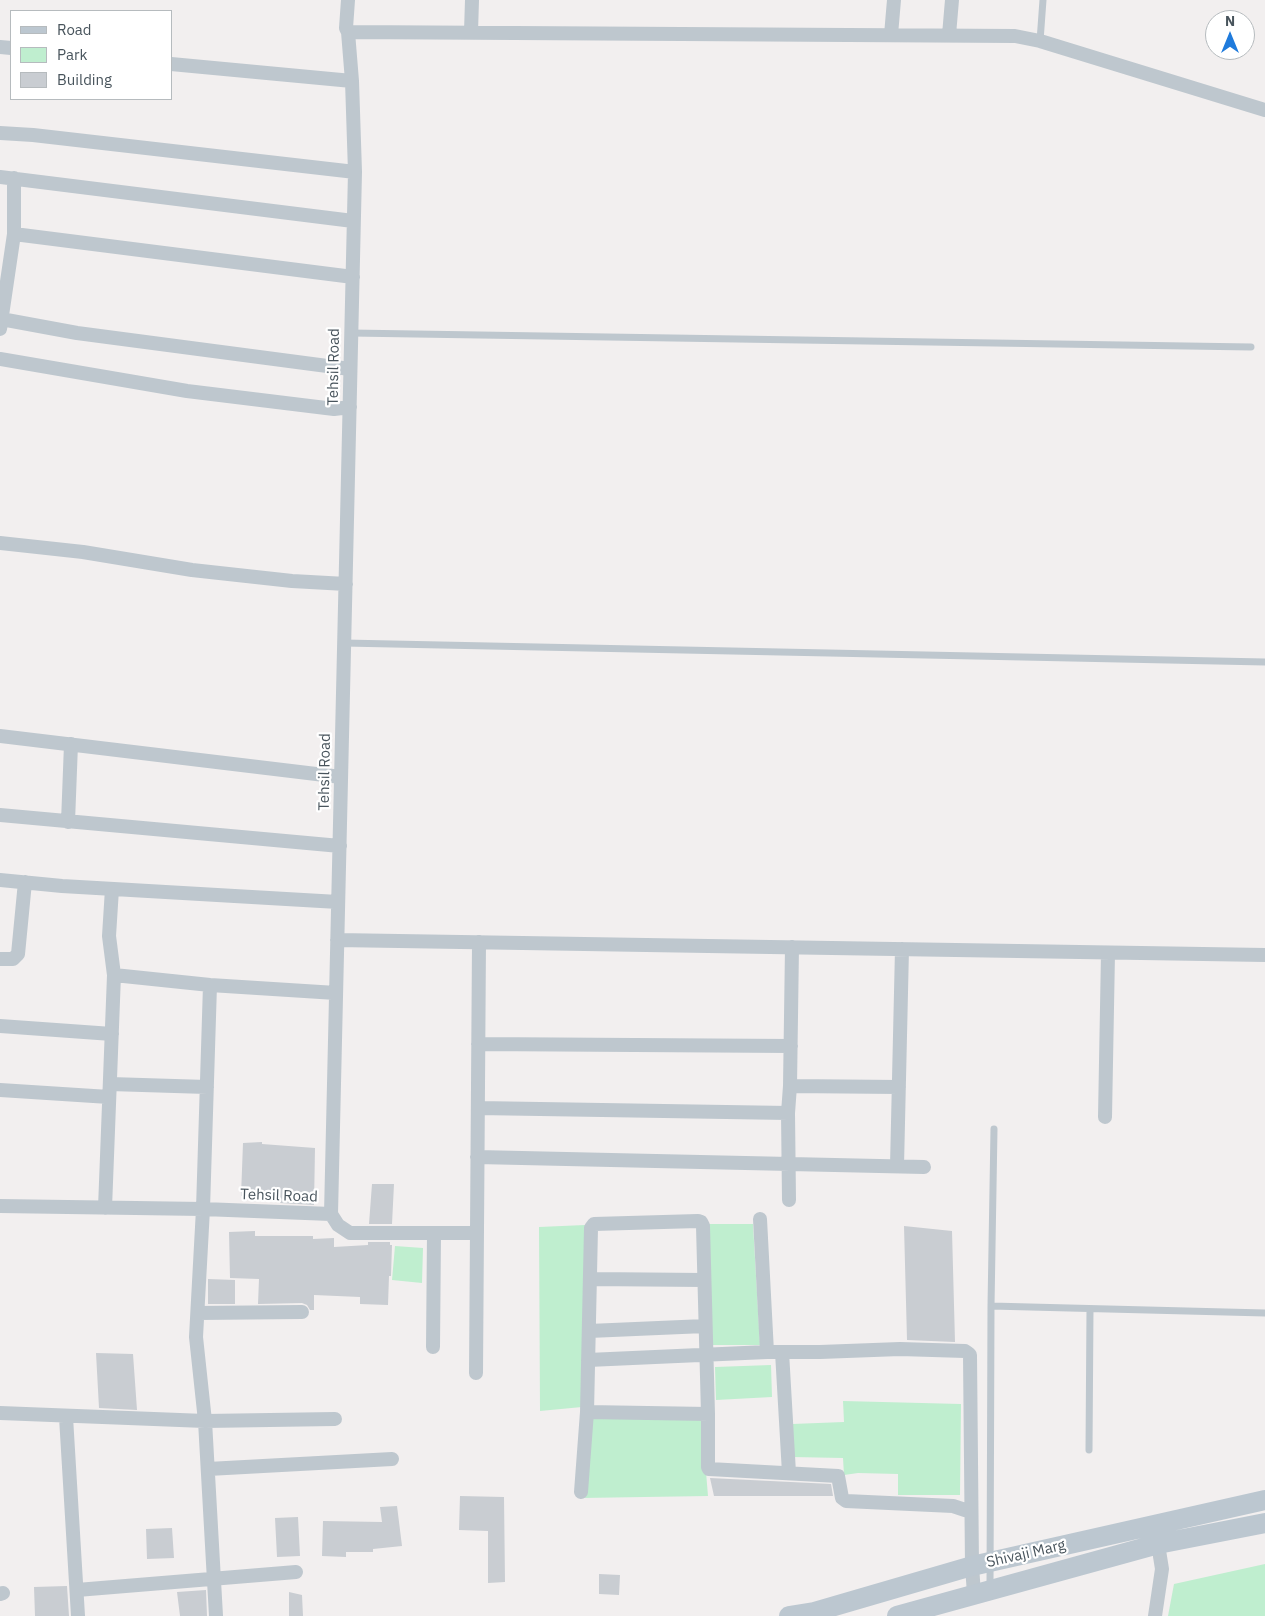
<!DOCTYPE html>
<html>
<head>
<meta charset="utf-8">
<style>
	body { margin:0 }
	#map { position:relative; width:1265px; height:1616px; overflow:hidden; background:#f2efef; font-family:"IBM Plex Sans",sans-serif }
	canvas { display:block }
	.legend { position:absolute; left:10px; top:10px; width:162px; height:90px; box-sizing:border-box; background:#fff; border:1px solid #b6bbbe; margin:0; padding:6px 9px; list-style:none; font-size:15px; color:#48545c }
	.legend li { display:flex; align-items:center; gap:10px; height:25px }
	.legend b { width:25px; border:1px solid #b6bbbe }
	.north { position:absolute; left:1205px; top:10px; width:50px; height:50px; box-sizing:border-box; background:#fff; border:1px solid #b6bbbe; border-radius:50%; rotate:0deg; font-size:14px; font-weight:700; line-height:20px; text-align:center; color:#48545c }
	.north::after { content:''; display:block; margin:auto; width:18px; height:22px; background:#1f7bdc; clip-path:polygon(50% 0,100% 100%,50% 72%,0 100%) }
</style>
</head>
<body>
<div id="map">
<canvas width="1265" height="1616"></canvas>
<ul class="legend">
<li><b style="height:6px;background:#bcc7d0"></b>Road</li>
<li><b style="height:14px;background:#bfeecf"></b>Park</li>
<li><b style="height:14px;background:#c9cdd2"></b>Building</li>
</ul>
<div class="north">N</div>
</div>
<script>
const ctx = document.querySelector('canvas').getContext('2d');
ctx.lineJoin = 'round';
function fill(path, color) { ctx.fillStyle = color; ctx.fill(path, 'evenodd'); }
const poly = rows => new Path2D(rows.map(r => 'M' + r).join(''));
function strokePath(path, color, width, dash) { ctx.strokeStyle = color; ctx.lineWidth = width; ctx.lineCap = dash ? 'butt' : 'round'; ctx.setLineDash(dash || []); ctx.stroke(path); }
function drawText(font, color, halo, rows, align = 'center') {
  ctx.font = font + ' "IBM Plex Sans",sans-serif'; ctx.lineWidth = 4.5; ctx.setLineDash([]); ctx.textBaseline = 'middle'; ctx.strokeStyle = halo; ctx.fillStyle = color; for (const [text, x, y, turn = 0] of rows) {
    ctx.save(); ctx.translate(x, y); ctx.rotate((+turn || 0) * Math.PI / 180); ctx.textAlign = isNaN(turn) ? turn : align; if (halo) ctx.strokeText(text, 0, 0); ctx.fillText(text, 0, 0); ctx.restore();
  }
}
const green = poly([
	[705,1224,753,1224,760,1345,709,1345],
	[585,1225,582,1407,540,1411,539,1227],
	[395,1246,423,1248,422,1283,392,1280],
	[771,1365,772,1397,716,1400,715,1367],
	[843,1401,961,1404,960,1495,898,1495,898,1474,858,1473,844,1475,843,1458,792,1457,792,1424,844,1422],
	[580,1412,701,1412,708,1496,581,1498],
	[1265,1564,1265,1616,1168,1616,1174,1584]
]);
const building = poly([
	[262,1142,262,1144,315,1148,314,1205,280,1203,280,1199,241,1196,243,1143],
	[372,1184,394,1184,392,1224,369,1224],
	[904,1226,952,1231,955,1342,907,1340],
	[255,1231,255,1236,313,1236,313,1239,334,1238,334,1247,368,1245,368,1242,390,1242,390,1245,392,1245,391,1276,389,1276,388,1305,360,1304,360,1297,314,1295,314,1310,310,1310,307,1305,302,1303,258,1304,259,1279,230,1278,229,1232],
	[208,1279,235,1280,235,1304,208,1304],
	[96,1353,133,1354,137,1410,99,1408],
	[710,1478,831,1484,833,1496,714,1496],
	[460,1496,504,1497,505,1582,488,1583,488,1531,459,1530],
	[397,1506,402,1546,373,1549,373,1552,346,1552,346,1557,322,1556,323,1521,382,1522,380,1507],
	[298,1517,300,1556,277,1557,275,1518],
	[172,1528,174,1558,147,1559,146,1529],
	[599,1574,620,1575,619,1595,599,1594],
	[67,1586,69,1616,35,1616,34,1587],
	[206,1590,207,1616,180,1616,177,1592],
	[289,1592,302,1595,303,1616,289,1616]
]);
const service = poly([
	[1040,41,1043,0],
	[351,333,1251,347],
	[344,643,1265,662],
	[991,1306,994,1129],
	[1089,1450,1090,1309],
	[990,1587,991,1306,1265,1313]
]);
const minor = poly([
	[348,32,1015,36,1040,41,1265,110],
	[471,32,472,0],
	[891,35,894,0],
	[949,35,952,0],
	[0,47,11,48],
	[171,64,352,81],
	[0,133,33,135,355,172],
	[0,177,353,221],
	[14,234,353,277],
	[1,319,77,333,350,369],
	[0,329,14,234,14,178],
	[0,359,187,391,334,409,350,407],
	[0,543,83,552,192,570,292,581,346,584],
	[0,736,341,777],
	[0,815,340,846],
	[68,822,71,744],
	[0,880,62,886,338,902],
	[337,940,1265,955],
	[0,959,13,959,18,954,25,882],
	[114,975,210,985,336,993],
	[210,985,203,1209,196,1337,205,1421,216,1616],
	[0,1026,112,1034],
	[478,1044,791,1046],
	[110,1084,207,1087],
	[790,1086,899,1087],
	[0,1090,109,1097],
	[478,1108,788,1113],
	[1105,1117,1108,953],
	[477,1157,924,1167],
	[897,1166,902,949],
	[789,1200,788,1113,790,1086,792,947],
	[0,1206,203,1209,331,1214],
	[105,1208,114,975,109,936,112,889],
	[331,1214,355,172,352,81,348,32,346,28,348,0],
	[331,1214,338,1225,350,1233,476,1233],
	[760,1219,767,1352],
	[591,1279,703,1280],
	[198,1313,302,1312],
	[589,1331,705,1326],
	[433,1347,434,1233],
	[782,1352,789,1473],
	[588,1360,767,1352,820,1352,900,1349,965,1351,968,1353,970,1355,972,1566,974,1594],
	[476,1373,479,942],
	[0,1413,205,1421,335,1419],
	[708,1414,587,1412,591,1228,594,1224,698,1221,701,1222,703,1226,708,1414,708,1467,709,1469,838,1476,842,1498,846,1501,953,1506,971,1512],
	[66,1417,78,1616],
	[208,1469,392,1459],
	[581,1492,587,1412],
	[77,1590,296,1572],
	[0,1594,3,1593],
	[1155,1616,1162,1569,1158,1544]
]);
const secondary = poly([
	[789,1616,814,1612,972,1566,1265,1500],
	[897,1616,1158,1544,1265,1523]
]);
const streetNames = [
	["Tehsil Road",334,367,-89],
	["Tehsil Road",325,772,-89],
	["Tehsil Road",279,1196,2],
	["Shivaji Marg",1026,1554,-13]
];
fill(green, '#bfeecf');
fill(building, '#c9cdd2');
strokePath(service, '#bec7ce', 7);
strokePath(minor, '#bec7ce', 14);
strokePath(secondary, '#bcc7d0', 20);
drawText('15px', '#48545c', '#fff', streetNames);
</script>
</body>
</html>
